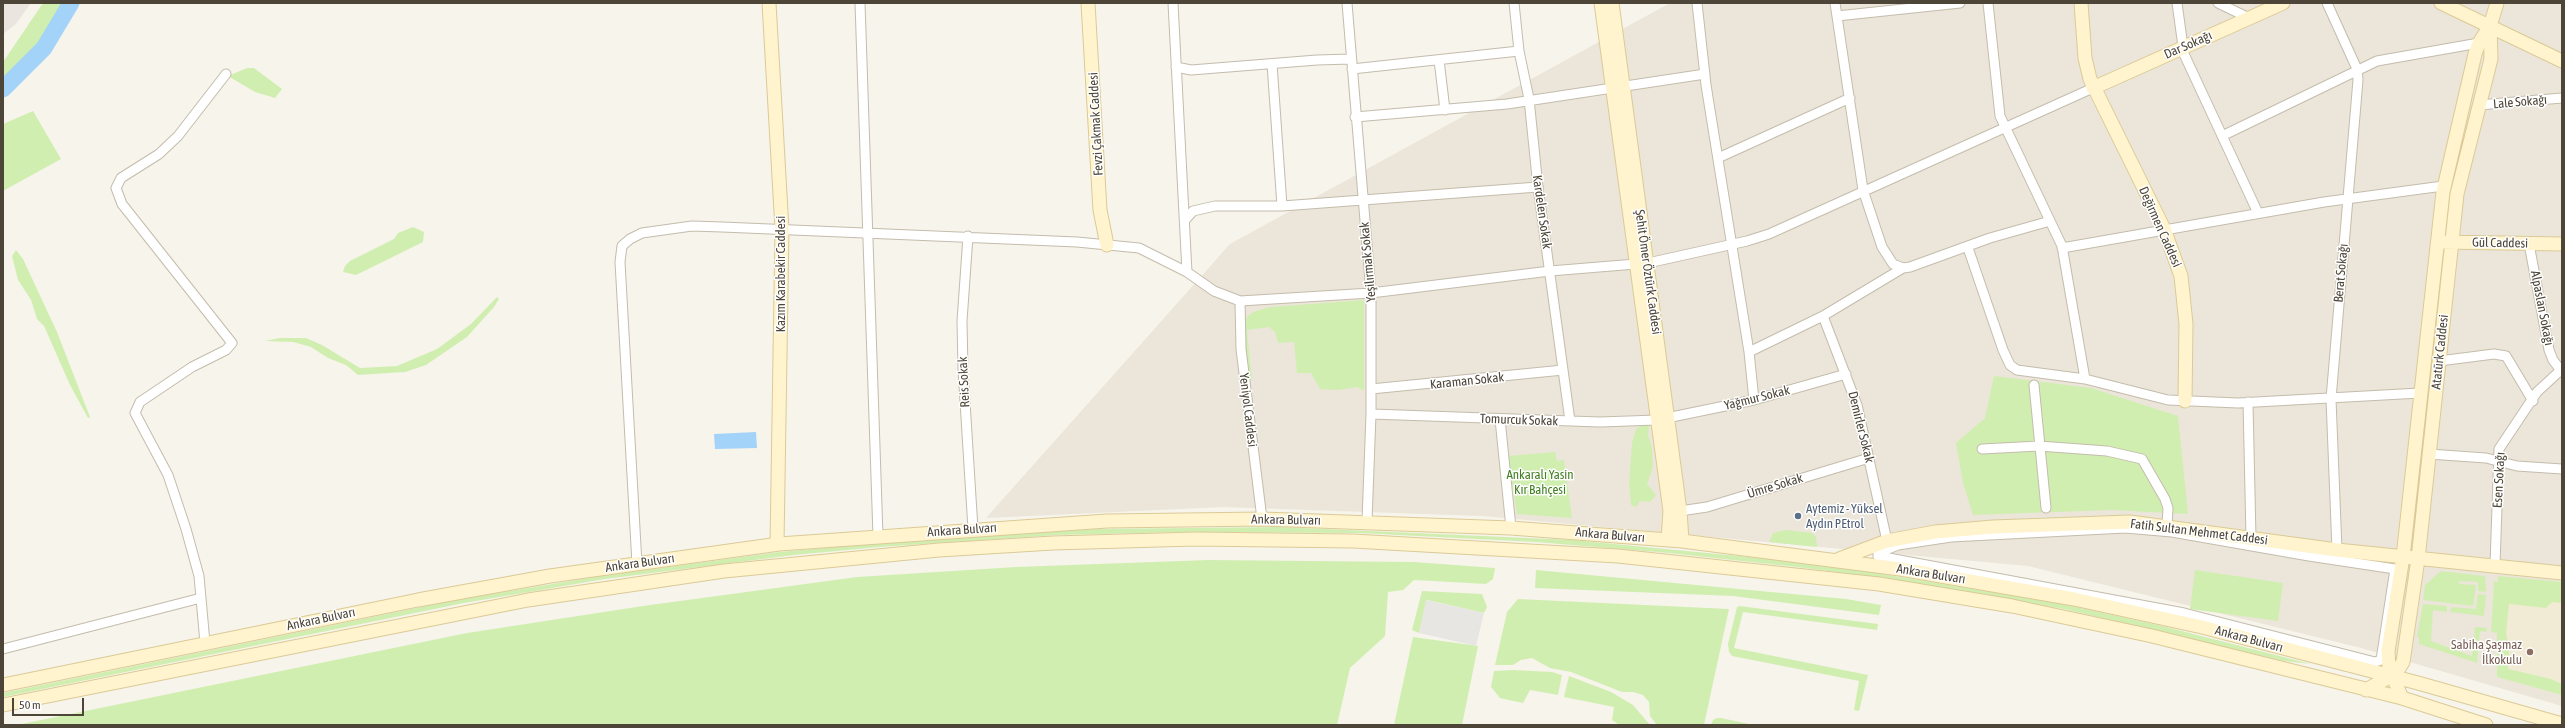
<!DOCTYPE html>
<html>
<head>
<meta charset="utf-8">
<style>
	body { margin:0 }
	#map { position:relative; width:2565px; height:728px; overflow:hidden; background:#f7f4eb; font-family:"Asap Condensed",sans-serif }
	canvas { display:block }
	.frame { position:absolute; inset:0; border:4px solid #4c4538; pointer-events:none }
	.scale { position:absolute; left:12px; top:698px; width:72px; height:18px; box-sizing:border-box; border:2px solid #4c4538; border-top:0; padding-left:5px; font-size:12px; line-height:14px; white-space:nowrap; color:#4c4538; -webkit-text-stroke:3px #fff; paint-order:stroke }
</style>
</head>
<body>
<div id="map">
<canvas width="2565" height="728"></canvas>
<div class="frame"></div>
<div class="scale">50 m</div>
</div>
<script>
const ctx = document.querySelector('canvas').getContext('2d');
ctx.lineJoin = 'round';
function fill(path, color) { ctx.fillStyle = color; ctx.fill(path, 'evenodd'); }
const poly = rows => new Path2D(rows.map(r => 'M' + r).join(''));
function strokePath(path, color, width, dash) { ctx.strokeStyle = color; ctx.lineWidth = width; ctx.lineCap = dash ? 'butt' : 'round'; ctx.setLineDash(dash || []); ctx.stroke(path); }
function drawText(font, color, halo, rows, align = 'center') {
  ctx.font = font + ' "Asap Condensed",sans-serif'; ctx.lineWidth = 3; ctx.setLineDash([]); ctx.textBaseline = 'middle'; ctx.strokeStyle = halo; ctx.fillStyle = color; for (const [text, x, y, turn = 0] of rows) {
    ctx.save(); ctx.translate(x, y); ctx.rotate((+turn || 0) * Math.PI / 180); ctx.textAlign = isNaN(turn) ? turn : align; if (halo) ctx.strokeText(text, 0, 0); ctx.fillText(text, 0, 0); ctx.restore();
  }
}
const residential = poly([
	[1670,3,2562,3,2562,706,2361,648,2028,566,1482,516,1223,507,986,518,1230,244]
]);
const industrial = poly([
	[3,3,31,3,16,24,3,34]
]);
const education = poly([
	[2498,576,2562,582,2562,695,2497,677]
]);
const green = poly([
	[43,3,76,3,53,46,42,62,3,95,3,62],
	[247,68,254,68,282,89,275,98,255,92,228,76],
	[33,111,61,159,3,191,3,124],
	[413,227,424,232,423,242,356,275,343,272,345,266,350,261,394,239,398,233],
	[16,250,23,259,57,332,90,417,88,418,70,385,44,326,37,319,31,300,18,280,12,256],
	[497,297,499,299,494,307,467,337,426,365,405,372,358,375,346,365,328,358,311,347,293,342,265,341,280,338,306,338,322,345,360,368,397,366,437,349,471,324],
	[1364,300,1364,391,1357,387,1338,390,1320,389,1311,373,1297,373,1294,342,1278,343,1275,332,1269,327,1247,330,1252,380,1248,380,1243,327,1247,317,1253,312,1270,307],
	[1994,376,2091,388,2178,416,2188,514,2112,510,1973,515,1963,483,1956,443,1985,418],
	[1644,424,1649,426,1648,435,1652,448,1653,467,1647,484,1656,495,1650,502,1640,501,1636,507,1631,505,1629,485,1632,443,1636,429],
	[1555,452,1557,461,1564,460,1572,518,1517,514,1508,456],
	[1279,527,1573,540,1821,564,2059,603,2162,626,2311,664,2284,661,2064,609,1891,579,1797,567,1669,553,1536,542,1359,533,1183,532,1057,535,879,547,794,555,605,579,464,603,3,697,3,693,455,600,601,576,779,552,945,537,1097,529],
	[1785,530,1812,533,1816,537,1817,547,1769,542,1773,533],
	[1208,560,1414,562,1495,568,1493,579,1486,584,1414,580,1403,590,1388,592,1385,636,1350,668,1337,725,17,725,467,633,643,606,857,577,1016,567],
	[1536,570,1846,599,1881,605,1879,615,1733,596,1535,588],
	[2195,570,2283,583,2278,621,2190,609],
	[2441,571,2485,576,2486,592,2478,591,2478,582,2459,581,2459,584,2476,585,2473,606,2423,600,2425,585],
	[2498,576,2562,582,2562,603,2552,602,2546,608,2509,604,2506,633,2509,649,2508,669,2551,679,2562,684,2562,695,2497,677,2497,633,2491,632,2494,581,2498,582],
	[1422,591,1482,594,1487,607,1484,613,1427,600,1419,633,1412,630],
	[2478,594,2486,595,2484,616,2450,612,2451,607,2476,609],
	[1518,599,1729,609,1704,725,1657,725,1650,716,1649,702,1643,695,1633,692,1622,692,1571,672,1550,668,1532,658,1521,660,1513,665,1495,665,1507,612],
	[2423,604,2447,606,2447,612,2433,610,2431,641,2472,656,2475,627,2487,628,2486,632,2480,631,2477,663,2419,644,2419,638,2417,636],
	[1740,606,1878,624,1877,630,1743,612,1734,648,1868,675,1859,711,1854,710,1859,681,1732,656,1729,652,1728,644,1737,607],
	[1413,637,1478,646,1462,725,1394,725],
	[1513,670,1552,672,1562,675,1558,695,1530,690,1523,703,1500,698,1491,687,1494,671],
	[1569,676,1611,692,1633,705,1650,725,1618,724,1612,720,1614,707,1564,697],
	[1717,718,1721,718,1754,725,1711,725,1713,720]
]);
const parking = poly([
	[1426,600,1484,613,1476,646,1419,633]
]);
const water = poly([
	[756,432,757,448,715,449,714,434]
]);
const river = poly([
	[3,89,44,48,71,3]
]);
const street = poly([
	[860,3,878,536],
	[1173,3,1187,272],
	[1347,3,1371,293,1371,414,1367,521],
	[1514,3,1519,51,1529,99,1538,187,1570,421],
	[1697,3,1706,85,1749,352,1754,400],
	[1835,3,1863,190,1882,247,1893,264,1903,268,1910,267,1990,238,2050,221],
	[1988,3,2000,116,2062,246,2085,379],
	[2177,3,2184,54,2258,213],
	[2218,3,2249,18],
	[2327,3,2357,69,2358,80,2331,399,2337,550],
	[1837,16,1960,3],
	[1439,60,1445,110],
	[1272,64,1282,206],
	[1176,67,1191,70,1317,60,1351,59],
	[1352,69,1519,51],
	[2479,105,2562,98],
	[1355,117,1507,104,1705,74],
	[2222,136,2377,61,2479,43],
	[1718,158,1850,98],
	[1185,220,1193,211,1215,206,1282,206,1538,187],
	[968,236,962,321,963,370,973,529],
	[2529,244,2549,350,2553,360,2562,372],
	[1968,248,2003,350,2010,365,2017,370,2085,379,2168,400,2238,403,2420,393],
	[2062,248,2324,202,2443,186],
	[1240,301,1241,349,1262,519],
	[1823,316,1857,405,1887,541],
	[1749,352,1823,316,1903,268],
	[2439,361,2494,354,2506,356,2533,401],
	[2034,385,2046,508],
	[1371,389,1563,370],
	[2248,402,2251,538],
	[1371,414,1600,422,1657,420,1754,400,1846,374],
	[1500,419,1511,528],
	[1982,449,2039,446,2107,451,2142,459,2165,499,2168,508,2167,526],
	[2429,454,2486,458,2517,466,2562,469],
	[1680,511,1707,507,1869,458],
	[2125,528,2172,532,2309,556,2395,569,2381,660,2375,662,2184,613,1878,556,1878,553,1898,545,1951,537,2125,528],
	[637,564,620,262,622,246,630,239,642,233,692,226,722,227,1077,242,1139,248,1187,272,1214,291,1240,301,1371,293,1550,271,1648,263,1747,241,1769,234,2093,88],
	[2495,565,2499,449,2537,392,2562,369],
	[205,643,199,576,186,529,168,475,135,413,140,402,192,367,226,350,232,343,122,204,116,188,121,178,159,154,178,136,226,74],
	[3,649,201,598]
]);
const secondary = poly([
	[769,3,782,229,777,544],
	[1088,3,1100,210,1107,245],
	[1601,3,1670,511,1668,540],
	[1612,3,1680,511,1682,541],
	[2081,3,2085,58,2090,79,2164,229,2181,276,2186,324,2185,401],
	[2441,3,2562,61],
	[2093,88,2283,3],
	[2444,242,2562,244],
	[1839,559,1887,541,1935,532,1993,527,2130,522,2337,550,2562,573],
	[3,685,418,600,550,576,779,544,1107,521,1262,519,1511,528,1682,541,1900,569,2074,599,2202,627,2418,683,2562,724],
	[2366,690,2396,673,2403,662,2418,559,2457,194,2491,59,2490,26],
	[2402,698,2389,668,2388,651,2403,557,2443,192,2475,54,2479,43,2490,26,2497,3],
	[3,705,528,600,724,571,939,550,1053,543,1195,539,1353,541,1618,556,1879,584,2012,606,2152,636,2402,698,2486,725]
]);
const markers = [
	[1798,516,4,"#5c6f8a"],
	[2530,652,4,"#8d6e63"]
];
const streetNames = [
	["Dar Sokağı",2188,45,-24],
	["Lale Sokağı",2520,102,-5],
	["Fevzi Çakmak Caddesi",1096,124,-93],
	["Kardelen Sokak",1542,212,82],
	["Değirmen Caddesi",2160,227,66],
	["Gül Caddesi",2500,243,1],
	["Yeşilırmak Sokak",1368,262,-95],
	["Şehit Ömer Öztürk Caddesi",1648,272,82],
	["Berat Sokağı",2341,273,-85],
	["Kazım Karabekir Caddesi",781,274,-90],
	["Alpaslan Sokağı",2542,308,79],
	["Atatürk Caddesi",2440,352,-84],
	["Karaman Sokak",1467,381,-6],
	["Reis Sokak",964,382,-93],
	["Yağmur Sokak",1757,398,-14],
	["Yeniyol Caddesi",1248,410,83],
	["Tomurcuk Sokak",1519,420,2],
	["Demirler Sokak",1861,427,76],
	["Esen Sokağı",2499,480,-87],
	["Ümre Sokak",1775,486,-17],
	["Ankara Bulvarı",1286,520,1],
	["Ankara Bulvarı",962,530,-4],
	["Fatih Sultan Mehmet Caddesi",2199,532,7],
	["Ankara Bulvarı",1610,535,5],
	["Ankara Bulvarı",640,563,-8],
	["Ankara Bulvarı",1931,574,9],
	["Ankara Bulvarı",321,619,-12],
	["Ankara Bulvarı",2249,639,15]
];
const parkNames = [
	["Ankaralı Yasin",1540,475],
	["Kır Bahçesi",1540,490]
];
const serviceNames = [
	["Aytemiz - Yüksel",1806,509],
	["Aydın PEtrol",1806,524]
];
const educationNames = [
	["Sabiha Şaşmaz",2522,645],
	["İlkokulu",2522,660]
];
fill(residential, '#ebe6d9');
fill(industrial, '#eae5df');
fill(education, '#f1ead4');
fill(green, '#d1eeb1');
fill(parking, '#e8e6e3');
fill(water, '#a3d3f8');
strokePath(river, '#a3d3f8', 17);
strokePath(street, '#c4bcac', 11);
strokePath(secondary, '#dbca97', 15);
strokePath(street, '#fff', 9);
strokePath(secondary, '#fff4cd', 13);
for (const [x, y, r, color] of markers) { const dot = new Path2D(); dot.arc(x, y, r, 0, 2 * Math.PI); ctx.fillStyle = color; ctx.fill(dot); strokePath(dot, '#fff', 1.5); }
drawText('13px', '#4c4538', '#fff', streetNames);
drawText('13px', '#438022', '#fff', parkNames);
drawText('13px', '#4e5e75', '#fff', serviceNames, 'left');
drawText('13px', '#785e54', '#fff', educationNames, 'right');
</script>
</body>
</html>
